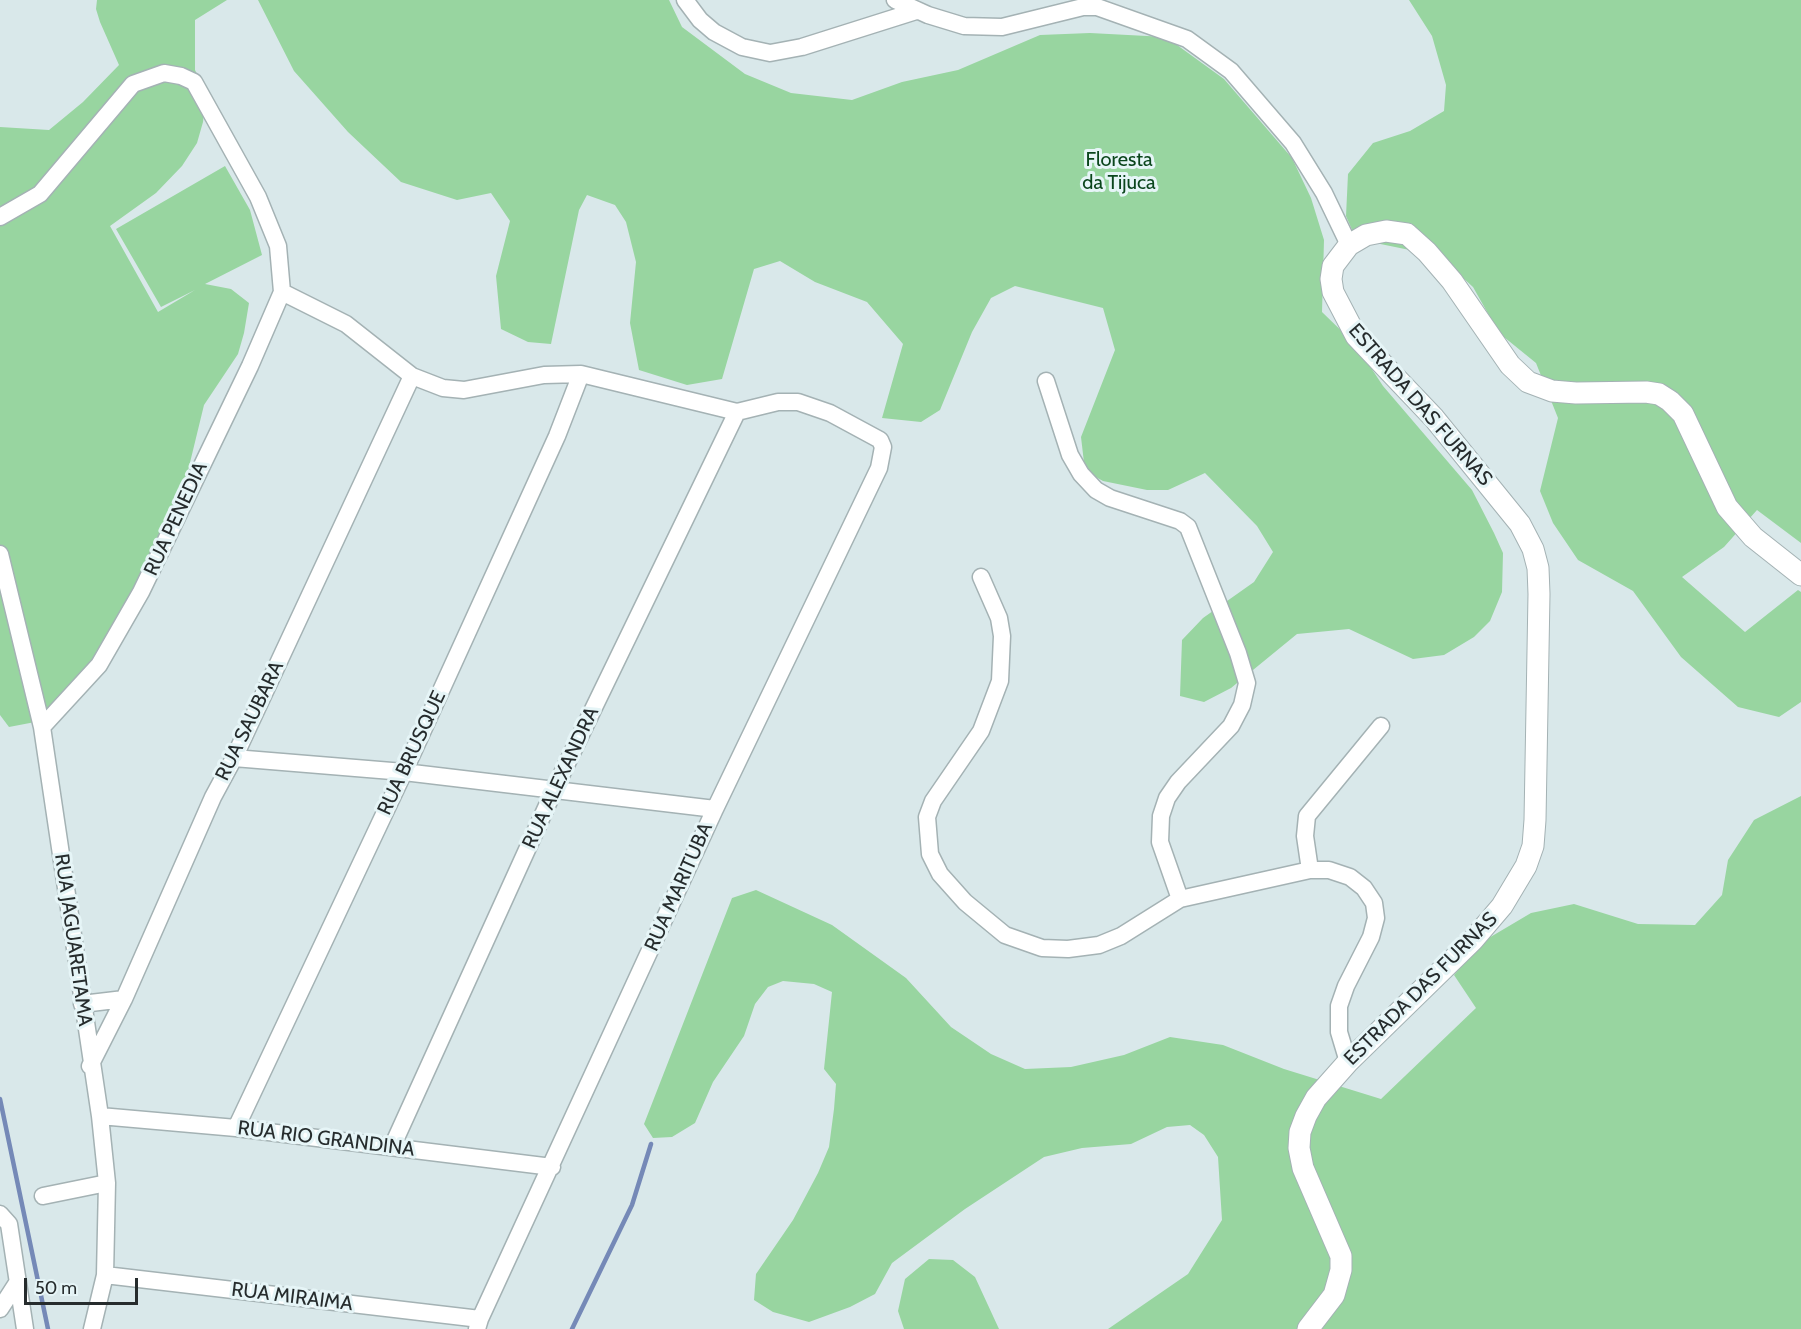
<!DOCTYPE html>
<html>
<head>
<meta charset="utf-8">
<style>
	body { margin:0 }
	#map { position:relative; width:1801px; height:1329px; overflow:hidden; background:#d9e8ea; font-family:Cabin,sans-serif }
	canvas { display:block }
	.scale { position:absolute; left:24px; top:1278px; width:114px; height:27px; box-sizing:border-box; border:3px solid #262c2d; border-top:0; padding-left:8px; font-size:18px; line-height:21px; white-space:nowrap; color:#262c2d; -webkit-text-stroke:4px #e6f5f7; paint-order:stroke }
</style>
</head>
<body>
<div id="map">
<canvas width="1801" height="1329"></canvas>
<div class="scale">50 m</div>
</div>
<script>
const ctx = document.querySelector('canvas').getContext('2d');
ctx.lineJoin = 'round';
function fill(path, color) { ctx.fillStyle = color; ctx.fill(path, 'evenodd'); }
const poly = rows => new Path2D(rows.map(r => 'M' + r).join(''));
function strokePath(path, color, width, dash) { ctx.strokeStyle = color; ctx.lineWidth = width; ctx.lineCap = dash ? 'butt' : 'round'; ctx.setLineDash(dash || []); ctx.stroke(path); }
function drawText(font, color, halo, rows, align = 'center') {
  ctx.font = font + ' Cabin,sans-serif'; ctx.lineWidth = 6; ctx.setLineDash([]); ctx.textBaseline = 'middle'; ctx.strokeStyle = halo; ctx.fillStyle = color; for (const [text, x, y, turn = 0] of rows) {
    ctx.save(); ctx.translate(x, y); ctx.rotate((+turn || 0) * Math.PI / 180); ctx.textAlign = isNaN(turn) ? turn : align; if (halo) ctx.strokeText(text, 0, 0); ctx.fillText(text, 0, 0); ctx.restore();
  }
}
const green = poly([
	[97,0,227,0,195,20,195,70,206,92,203,122,197,143,182,166,156,193,110,226,158,312,195,290,161,307,116,229,225,166,250,210,262,255,205,284,231,289,249,303,244,333,238,354,204,405,186,479,157,539,131,611,56,718,9,727,0,715,0,127,49,130,83,102,119,65,100,22,96,9],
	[258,0,669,0,682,27,745,74,791,93,852,100,902,82,958,70,1040,35,1090,33,1166,37,1224,79,1292,158,1311,198,1324,240,1322,312,1356,345,1383,386,1472,490,1494,533,1503,553,1502,592,1490,621,1474,637,1444,655,1413,659,1349,629,1297,634,1231,688,1204,702,1180,696,1182,640,1203,618,1254,582,1273,552,1257,526,1205,473,1168,490,1147,490,1103,481,1085,471,1081,437,1115,350,1103,308,1015,286,991,298,972,332,940,410,921,422,882,418,903,344,867,302,815,282,780,261,754,269,722,379,687,385,639,370,630,323,636,262,626,222,615,205,587,195,579,210,551,344,528,342,501,329,496,276,510,221,491,193,457,200,401,182,348,132,294,71],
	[1409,0,1801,0,1801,543,1757,510,1724,547,1682,577,1745,632,1798,590,1801,592,1801,702,1779,717,1738,707,1681,657,1633,591,1578,560,1553,523,1540,491,1558,418,1536,363,1499,333,1473,287,1439,256,1356,239,1346,216,1348,174,1373,143,1410,131,1444,111,1446,85,1432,36],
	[1801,796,1801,1329,1108,1329,1188,1274,1222,1220,1218,1157,1204,1135,1190,1125,1167,1127,1131,1144,1082,1148,1044,1157,965,1209,892,1263,875,1294,850,1307,809,1322,773,1312,754,1300,756,1274,793,1220,818,1173,829,1147,834,1109,836,1084,824,1069,832,992,814,984,783,981,768,987,755,1004,744,1036,713,1082,695,1123,672,1137,653,1138,644,1124,732,898,756,890,832,925,906,978,951,1027,991,1054,1025,1069,1071,1067,1124,1055,1170,1037,1223,1045,1284,1069,1381,1099,1476,1008,1454,975,1482,942,1531,913,1574,904,1638,924,1695,925,1722,895,1728,860,1754,820],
	[929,1259,953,1260,975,1277,999,1329,904,1329,898,1311,905,1279]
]);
const stream = poly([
	[0,1099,48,1329],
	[572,1329,632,1205,651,1144]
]);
const minor = poly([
	[685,0,700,20,714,32,742,47,770,53,802,47,916,11],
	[895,0,928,15,964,26,1002,27,1083,7,1097,7,1187,39,1231,71,1293,143,1324,193,1349,245],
	[0,217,40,194,133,84,164,73,181,76,194,82,258,197,278,246,282,292,250,366,141,592,99,665,42,727],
	[282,292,346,324,412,376,443,388,464,390,544,375,581,374,737,412,778,402,798,402,830,413,880,440,883,447,879,468,715,809,480,1319,477,1329],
	[1046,381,1070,455,1081,474,1096,490,1110,498,1180,521,1188,527,1238,653,1247,683,1242,705,1231,726,1178,782,1167,798,1161,816,1160,842,1180,899],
	[0,554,42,727,100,1116,107,1183,105,1275,92,1329],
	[981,577,999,618,1002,636,1000,681,981,731,933,801,927,817,930,854,940,874,965,902,1005,935,1042,948,1068,949,1099,945,1121,936,1180,899,1310,870,1329,870,1350,877,1364,888,1374,903,1376,918,1371,937,1346,986,1339,1006,1339,1032,1348,1062],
	[234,758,404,772,715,809],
	[1310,870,1305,836,1307,816,1381,726],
	[82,1004,124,999],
	[90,1066,124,999,213,797,234,758,412,376],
	[100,1116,236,1128,552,1167],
	[236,1128,404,772,557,436,581,374],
	[392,1147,555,788,737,412],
	[43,1196,107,1183],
	[0,1214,9,1224,25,1329],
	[105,1275,480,1319],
	[0,1309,17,1283]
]);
const major = poly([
	[1308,1329,1334,1295,1341,1270,1341,1256,1303,1168,1299,1148,1300,1132,1306,1116,1316,1098,1348,1062,1473,940,1502,906,1526,866,1533,846,1535,820,1539,594,1538,568,1533,549,1520,524,1434,418,1356,336,1333,292,1331,279,1333,266,1349,245,1366,235,1386,231,1407,234,1427,252,1452,281,1510,365,1528,382,1552,391,1576,393,1646,392,1659,394,1670,401,1683,414,1727,507,1753,537,1801,575]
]);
const parkNames = [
	["Floresta",1119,160],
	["da Tijuca",1119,183]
];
const streetNames = [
	["ESTRADA DAS FURNAS",1420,405,49],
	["RUA PENEDIA",176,519,-65],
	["RUA SAUBARA",250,721,-64],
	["RUA BRUSQUE",412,753,-65],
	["RUA ALEXANDRA",561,778,-65],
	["RUA MARITUBA",679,887,-66],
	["RUA JAGUARETAMA",73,940,82],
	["ESTRADA DAS FURNAS",1421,989,-45],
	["RUA RIO GRANDINA",326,1139,7],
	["RUA MIRAIMA",292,1297,7]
];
fill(green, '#98d5a0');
strokePath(stream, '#7589b7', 4.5);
strokePath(minor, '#a4b2b4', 19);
strokePath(major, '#a4b2b4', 23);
strokePath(minor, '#fff', 16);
strokePath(major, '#fff', 21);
drawText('20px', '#0a461c', '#e6f5f7', parkNames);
drawText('20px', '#262c2d', '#e6f5f7', streetNames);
</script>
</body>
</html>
